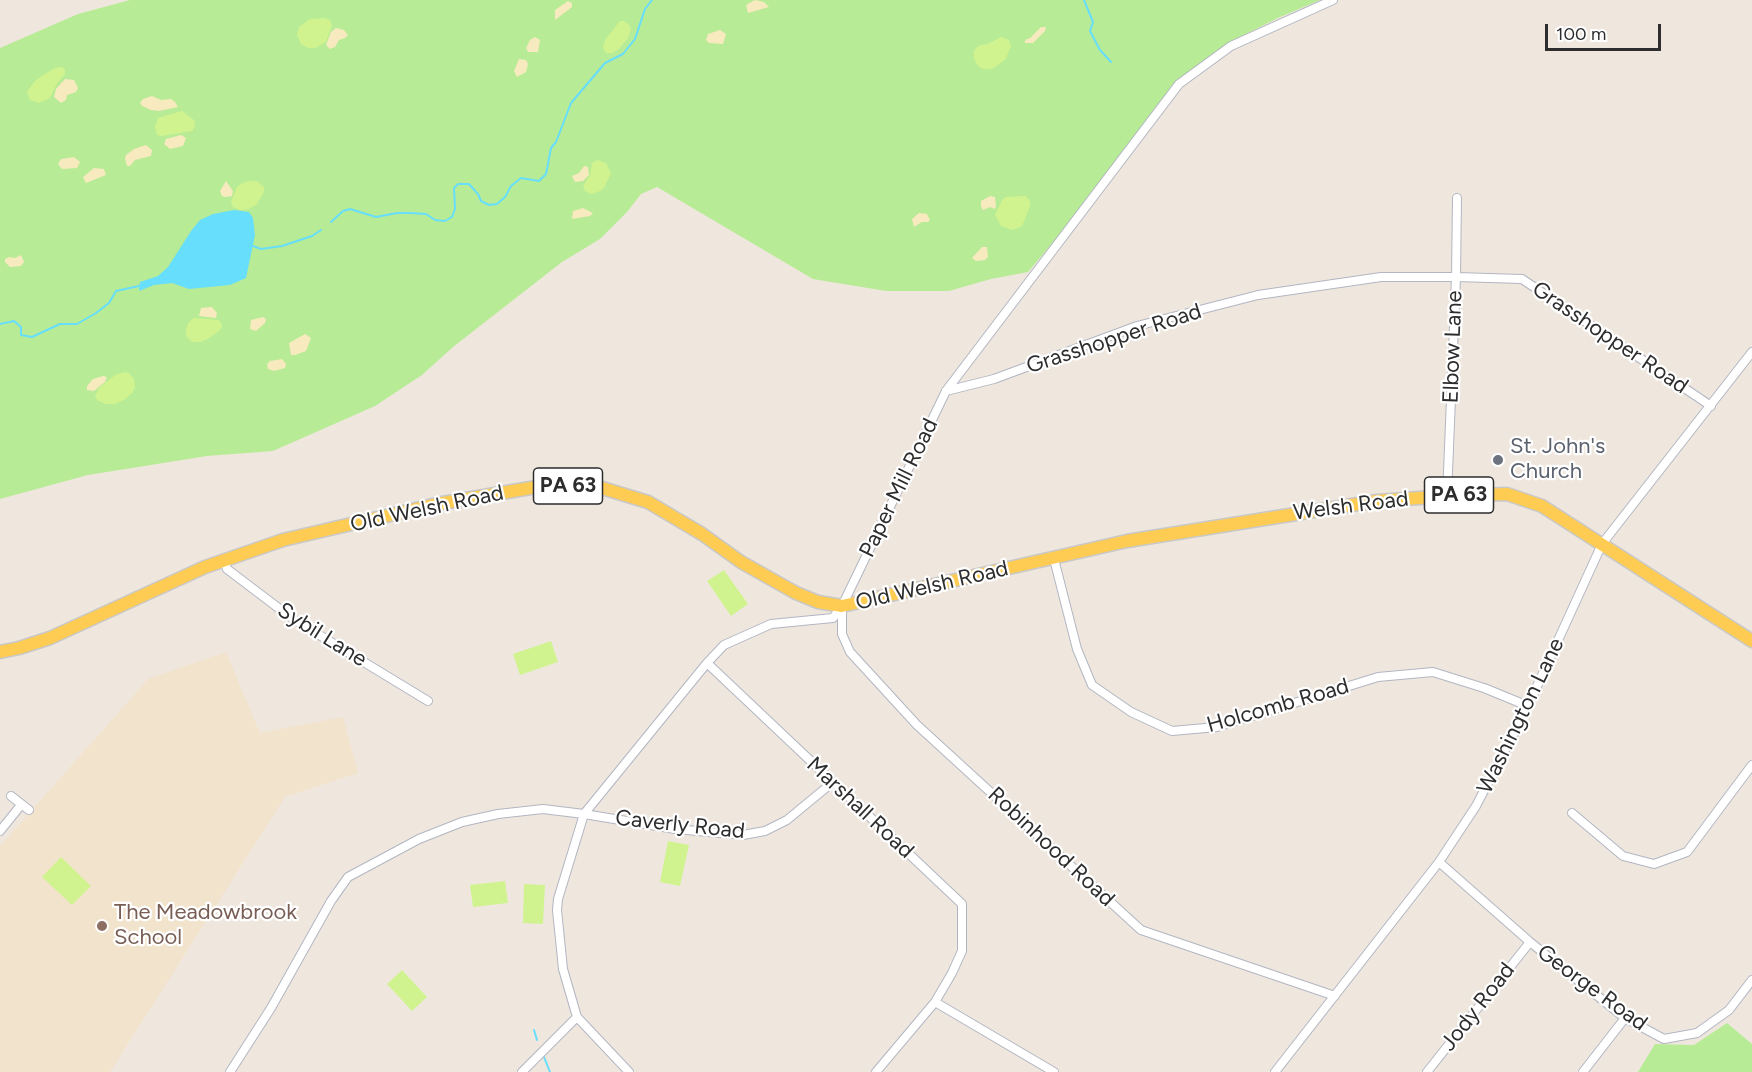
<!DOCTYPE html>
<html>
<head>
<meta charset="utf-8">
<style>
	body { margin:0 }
	#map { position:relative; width:1752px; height:1072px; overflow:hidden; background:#efe7de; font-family:Figtree,sans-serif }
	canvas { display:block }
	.scale { position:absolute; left:1545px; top:24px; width:116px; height:27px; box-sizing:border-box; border:3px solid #2d2d2d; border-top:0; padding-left:8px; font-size:18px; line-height:21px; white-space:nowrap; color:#2d2d2d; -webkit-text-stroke:4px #fff; paint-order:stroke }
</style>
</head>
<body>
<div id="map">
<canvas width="1752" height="1072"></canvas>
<div class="scale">100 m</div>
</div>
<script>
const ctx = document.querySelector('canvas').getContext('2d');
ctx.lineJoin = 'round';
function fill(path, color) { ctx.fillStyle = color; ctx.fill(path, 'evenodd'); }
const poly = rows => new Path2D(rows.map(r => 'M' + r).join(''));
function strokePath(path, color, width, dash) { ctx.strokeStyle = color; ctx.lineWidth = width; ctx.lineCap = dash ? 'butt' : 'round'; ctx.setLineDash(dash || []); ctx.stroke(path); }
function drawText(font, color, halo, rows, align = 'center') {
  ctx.font = font + ' Figtree,sans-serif'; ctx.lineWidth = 4.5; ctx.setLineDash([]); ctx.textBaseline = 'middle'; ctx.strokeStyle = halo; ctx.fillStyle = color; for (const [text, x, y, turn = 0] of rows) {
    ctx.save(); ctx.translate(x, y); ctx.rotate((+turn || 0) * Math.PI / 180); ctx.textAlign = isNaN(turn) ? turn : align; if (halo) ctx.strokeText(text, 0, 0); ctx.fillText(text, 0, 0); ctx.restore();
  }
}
const education = poly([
	[226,652,260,733,343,717,358,773,285,797,110,1072,0,1072,0,846,148,679]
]);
const green = poly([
	[130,0,1320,0,1278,18,1228,43,1175,83,1077,214,1028,272,991,279,949,291,886,291,813,279,657,187,641,194,627,212,600,239,562,262,453,347,422,375,375,406,273,451,207,456,88,475,0,499,0,48,78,14],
	[1727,1023,1752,1044,1752,1072,1638,1072,1655,1044,1694,1045]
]);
const sand = poly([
	[755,0,764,2,769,7,748,13,746,5],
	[568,1,572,3,572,7,555,20,555,10],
	[1041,27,1046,27,1045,31,1033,43,1025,43,1025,40,1030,38],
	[336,28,344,30,348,35,345,38,339,40,335,47,330,49,326,45,331,32],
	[720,30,726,34,723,44,709,43,706,40,708,34],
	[535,37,540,40,538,52,528,52,526,48,530,40],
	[519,59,526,60,528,64,526,72,517,77,514,71],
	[65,79,74,80,78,88,76,92,67,95,66,100,61,103,54,97,56,89],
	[152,96,161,100,171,99,175,102,178,107,159,111,151,110,142,106,140,103,143,99],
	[181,135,186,138,183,146,170,149,164,144,166,139],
	[146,145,152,150,151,156,135,160,130,166,127,166,125,159,126,155,134,149],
	[74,157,80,162,77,168,62,169,58,164,61,159],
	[584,166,588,167,589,175,583,181,575,182,572,176,579,173],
	[94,168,104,169,106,175,86,183,83,177],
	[226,181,233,191,232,196,225,197,222,196,220,191],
	[990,196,995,197,996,206,995,209,990,207,983,210,981,207,981,201],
	[583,208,593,213,590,216,572,219,573,211],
	[919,213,927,214,930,220,928,222,922,222,914,227,912,219],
	[982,247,987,247,988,257,985,260,976,261,972,258],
	[21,255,24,262,21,266,10,267,5,262,5,259,9,257,15,258],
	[212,307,217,313,216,318,199,316,201,308],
	[263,317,266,319,265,323,256,331,250,329,251,320],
	[305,334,311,338,306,351,295,355,291,355,289,343],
	[282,359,286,364,285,368,274,371,268,369,267,364,270,361],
	[103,376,107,377,105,382,94,391,87,390,87,386,93,379]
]);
const pitch = poly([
	[324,18,330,20,332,26,326,42,315,48,308,48,301,44,297,35,299,27,310,19],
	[620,21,624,21,629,25,631,29,628,38,619,49,612,53,606,53,603,47,605,40],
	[1001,37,1009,40,1011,46,1005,60,992,69,983,69,978,66,974,59,974,50,980,45,988,44],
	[62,67,65,70,65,74,56,85,50,98,39,103,30,100,27,92,34,82,43,75,55,68],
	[182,111,194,120,195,126,192,131,162,136,157,135,155,127,158,118],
	[597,160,606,163,611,173,604,188,600,191,591,194,585,191,583,186,590,175,592,163],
	[250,181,257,181,264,187,264,192,257,204,249,209,240,210,233,207,231,202,237,187,242,183],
	[1026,196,1030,202,1030,206,1022,226,1013,230,1001,226,995,215,1002,200,1005,197],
	[194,318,218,320,221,322,222,327,219,331,209,338,201,342,192,342,186,336,186,331,188,323],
	[125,372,129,373,134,379,135,388,132,393,124,400,115,404,106,404,98,401,95,396,99,388,115,375],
	[724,570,748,604,731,616,707,581],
	[551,641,558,662,520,675,513,654],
	[668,841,689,845,680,886,660,882],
	[61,857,91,886,72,905,42,877],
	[505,881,508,903,473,907,470,885],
	[524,884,545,885,543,924,523,923],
	[402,970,427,997,412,1011,387,984]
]);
const water = poly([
	[234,210,249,212,253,218,255,235,246,278,230,285,189,289,172,283,154,285,139,291,140,282,158,276,168,267,191,231,200,220,213,214]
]);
const stream = poly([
	[1084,0,1093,22,1090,31,1100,50,1111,62],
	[331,222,343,211,350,209,376,217,397,213,410,213,426,214,435,220,445,221,452,217,455,209,454,188,458,184,469,184,478,194,481,201,489,205,497,204,505,197,511,186,521,178,539,181,546,174,551,148,556,142,571,103,605,63,623,54,635,39,645,9,652,0],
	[253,246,261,249,282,246,312,236,321,230],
	[0,324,14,321,21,327,21,335,32,337,60,324,77,324,96,313,109,303,116,291,139,286],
	[534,1030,537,1040],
	[544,1057,550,1072]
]);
const minor = poly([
	[946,391,994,379,1137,326,1258,295,1381,277,1456,277,1522,279,1711,406],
	[1447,496,1456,277,1457,198],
	[1054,559,1077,649,1092,685,1131,712,1172,731,1217,727,1378,677,1433,672,1484,688,1528,706],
	[224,561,227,569,293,619,428,701],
	[842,606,842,634,850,652,917,725,1141,930,1335,996],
	[707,663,962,904,962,951,952,973,935,1002,876,1072],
	[11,796,29,810],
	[1572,813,1623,856,1654,864,1687,852,1752,765],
	[0,831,21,805],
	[1439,862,1530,942,1625,1018,1664,1039,1697,1033,1729,1010,1752,980],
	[935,1002,1054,1072],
	[230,1072,271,1008,331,901,348,877,419,839,462,822,498,814,543,809,584,814,707,663,724,645,771,624,833,618,842,606,946,391,1179,84,1231,46,1333,0],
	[522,1072,577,1017],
	[629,1072,577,1017,563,969,557,910,558,899,584,814,675,829,743,835,765,831,787,820,833,782],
	[1275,1072,1439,862,1476,806,1528,706,1602,544,1752,352],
	[1427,1072,1530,942],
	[1583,1072,1625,1018]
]);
const primary = poly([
	[0,652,19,648,50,638,205,567,283,540,437,504,548,485,602,488,648,502,702,534,741,562,796,593,818,602,842,606,1127,541,1377,501,1447,496,1507,494,1542,506,1752,641]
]);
const markers = [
	[1498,460,6,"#6b7280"],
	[102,926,6,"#8d6e63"]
];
const shields = [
	[568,486,69],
	[1459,495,69]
];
const shieldNames = [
	["PA 63",568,486],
	["PA 63",1459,495]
];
const streetNames = [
	["Grasshopper Road",1610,338,34],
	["Grasshopper Road",1114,339,-18],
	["Elbow Lane",1453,347,-88],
	["Paper Mill Road",899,488,-64],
	["Welsh Road",1351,506,-7],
	["Old Welsh Road",427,509,-12],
	["Old Welsh Road",932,586,-13],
	["Sybil Lane",322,635,32],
	["Holcomb Road",1278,706,-16],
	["Washington Lane",1521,716,-64],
	["Marshall Road",860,808,43],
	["Caverly Road",680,825,6],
	["Robinhood Road",1051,847,43],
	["George Road",1592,988,36],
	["Jody Road",1478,1007,-52]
];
const worshipNames = [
	["St. John's",1510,447],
	["Church",1510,472]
];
const educationNames = [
	["The Meadowbrook",114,913],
	["School",114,938]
];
fill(education, '#f2e3cc');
fill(green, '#b8eb95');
fill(sand, '#f7eabf');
fill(pitch, '#d0f390');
fill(water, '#67defb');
strokePath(stream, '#67defb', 2);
strokePath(minor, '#b2b6c2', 10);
strokePath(primary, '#c8c8c8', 15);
strokePath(minor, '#fff', 8);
strokePath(primary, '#ffcc53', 12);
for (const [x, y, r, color] of markers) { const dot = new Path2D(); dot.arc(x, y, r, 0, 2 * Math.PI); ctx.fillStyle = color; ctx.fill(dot); strokePath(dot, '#fff', 2); }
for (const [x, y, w] of shields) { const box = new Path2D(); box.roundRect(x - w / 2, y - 18, w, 36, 4.5); ctx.fillStyle = '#fff'; ctx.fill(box); strokePath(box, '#2d2d2d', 1.5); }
drawText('bold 21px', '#2d2d2d', null, shieldNames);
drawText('22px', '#2d2d2d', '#fff', streetNames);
drawText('22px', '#5b616d', '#fff', worshipNames, 'left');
drawText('22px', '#785e54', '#fff', educationNames, 'left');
</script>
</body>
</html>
